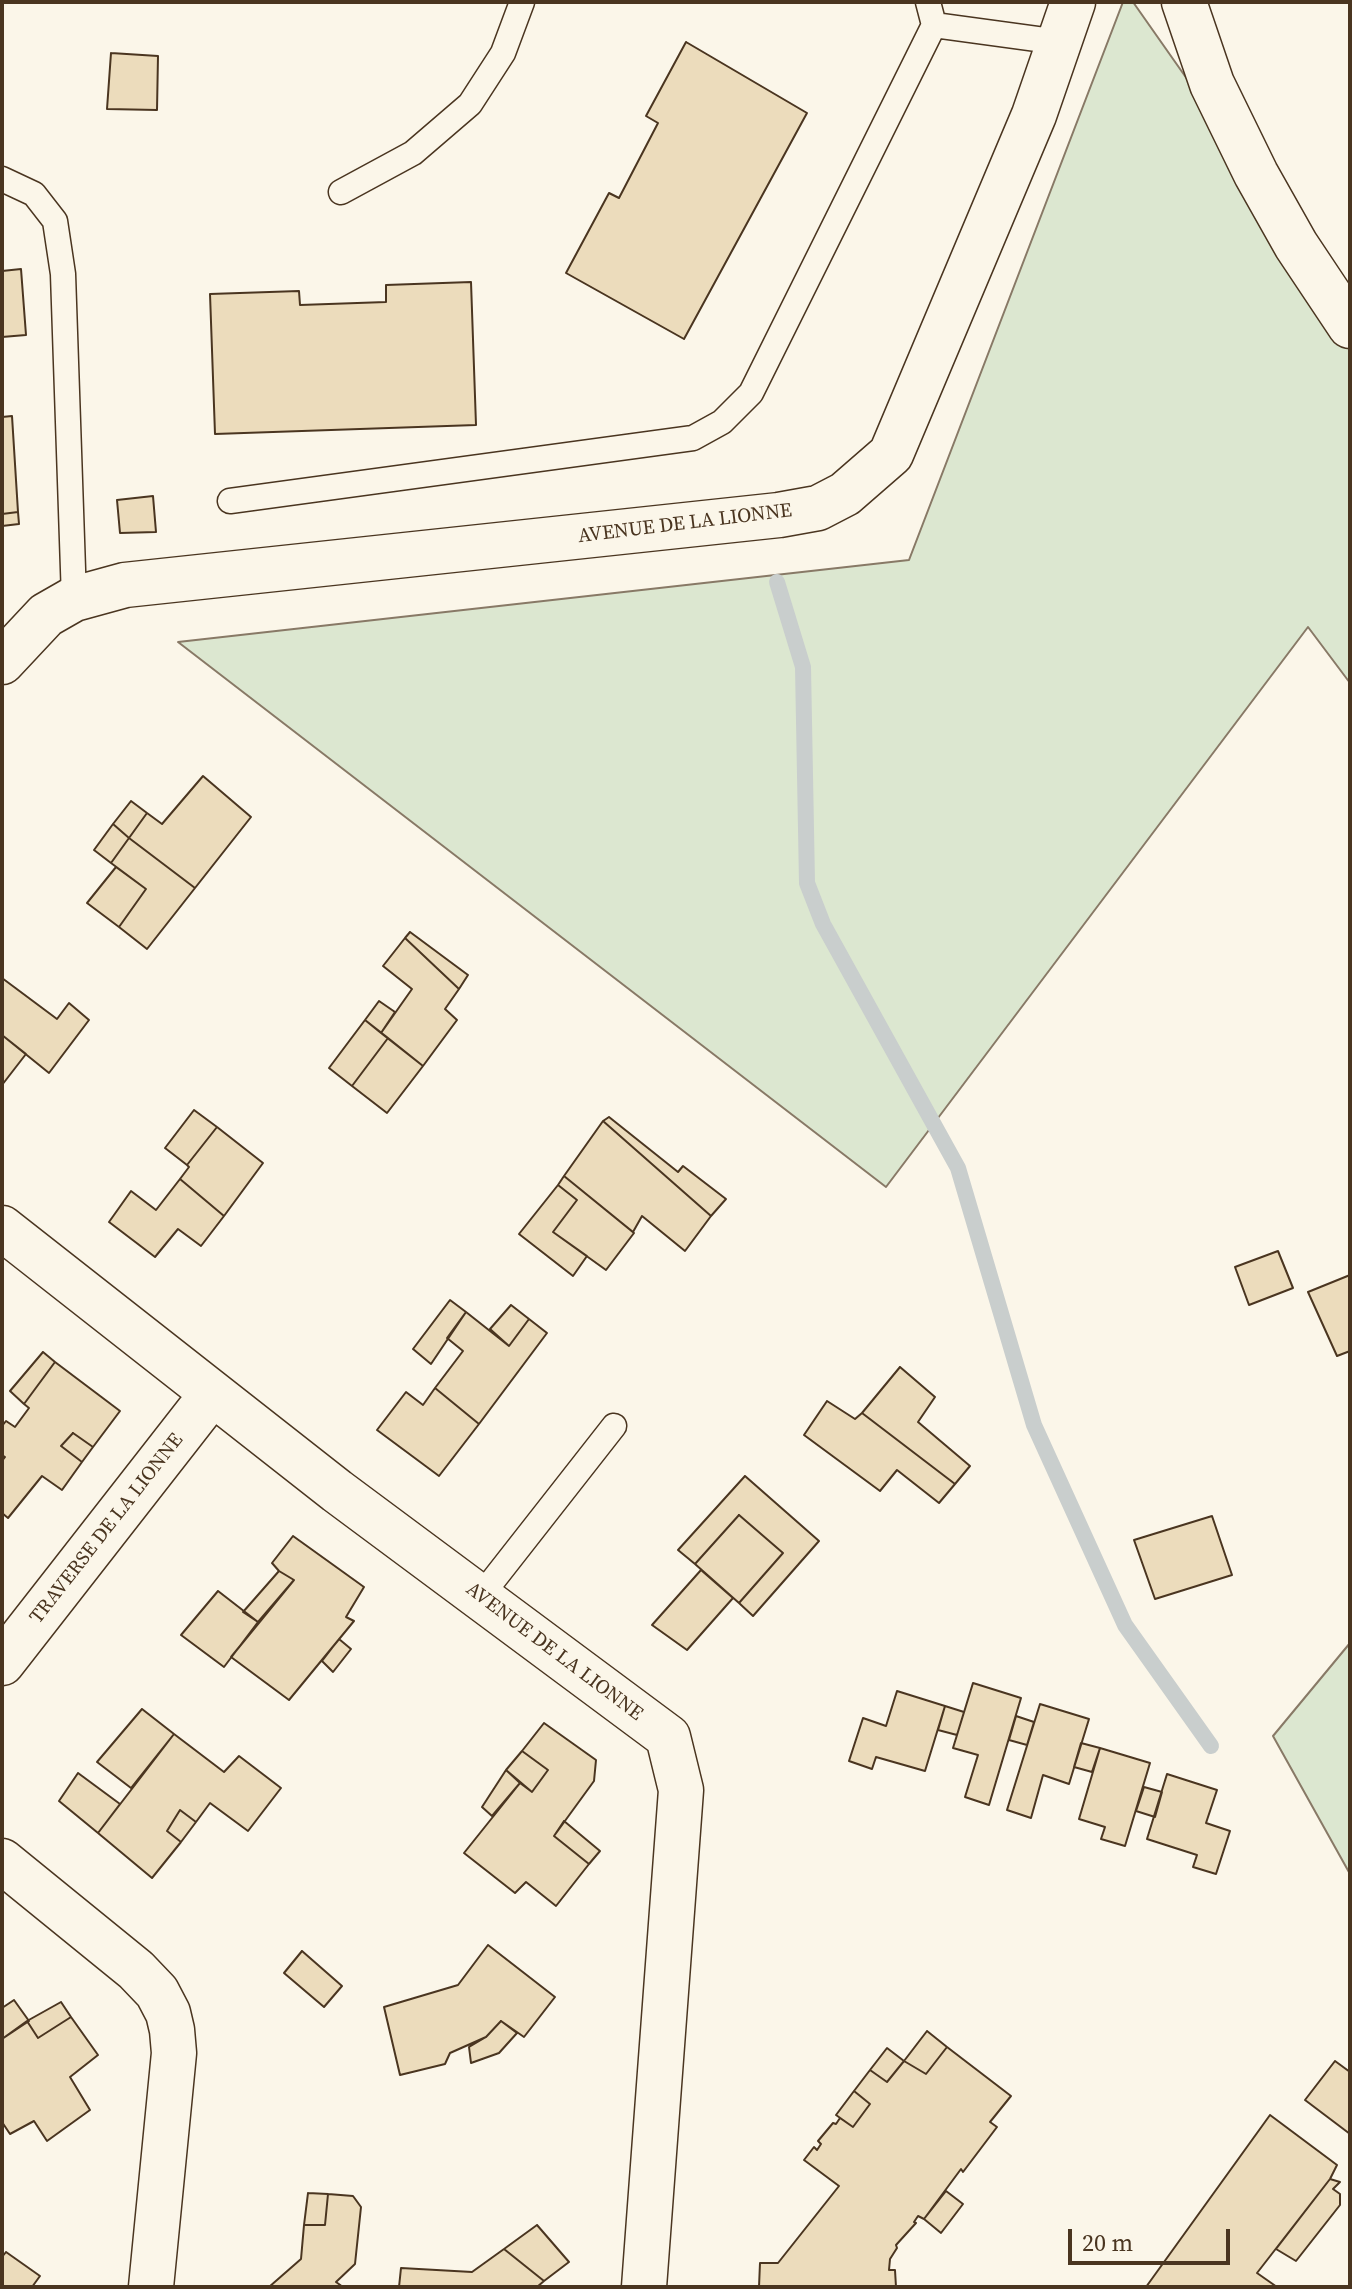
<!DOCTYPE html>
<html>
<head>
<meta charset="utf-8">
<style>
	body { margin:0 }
	#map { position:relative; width:1352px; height:2289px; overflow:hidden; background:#fbf6e9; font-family:"Source Serif 4",serif }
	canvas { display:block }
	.frame { position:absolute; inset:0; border:4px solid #4a3520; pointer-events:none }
	.scale { position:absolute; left:1068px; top:2229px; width:162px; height:36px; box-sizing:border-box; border:4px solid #4a3520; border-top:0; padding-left:10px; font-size:24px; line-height:28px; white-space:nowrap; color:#4a3520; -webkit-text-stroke:6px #fbf6e9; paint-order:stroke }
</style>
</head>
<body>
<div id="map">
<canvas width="1352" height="2289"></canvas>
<div class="frame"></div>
<div class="scale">20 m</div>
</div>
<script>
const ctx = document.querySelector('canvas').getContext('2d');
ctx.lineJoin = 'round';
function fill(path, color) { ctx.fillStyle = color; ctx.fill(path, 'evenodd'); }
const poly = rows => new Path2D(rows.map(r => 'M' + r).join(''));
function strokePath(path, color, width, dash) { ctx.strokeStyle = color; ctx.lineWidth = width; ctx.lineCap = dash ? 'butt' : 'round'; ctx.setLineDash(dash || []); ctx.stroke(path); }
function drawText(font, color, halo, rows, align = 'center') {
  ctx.font = font + ' "Source Serif 4",serif'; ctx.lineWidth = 6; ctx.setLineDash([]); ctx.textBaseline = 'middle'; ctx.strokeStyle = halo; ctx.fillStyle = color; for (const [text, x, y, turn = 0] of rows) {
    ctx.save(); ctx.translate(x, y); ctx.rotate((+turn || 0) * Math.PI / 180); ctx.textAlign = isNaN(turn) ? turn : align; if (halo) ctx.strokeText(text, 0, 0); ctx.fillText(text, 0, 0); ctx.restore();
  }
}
const green = poly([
	[1123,2,1133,2,1350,311,1350,683,1308,627,886,1187,178,642,909,560,1123,2],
	[1350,1643,1350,1874,1273,1736,1350,1643]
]);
const stream = poly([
	[777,582,803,667,807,883,823,924,958,1168,1034,1425,1125,1625,1211,1746]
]);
const building = poly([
	[686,42,807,113,684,339,566,273,609,193,619,198,658,123,646,116,686,42],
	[111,53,158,56,157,110,107,109,111,53],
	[21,269,26,335,2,337,2,271,21,269],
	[471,282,476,425,215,434,210,294,299,291,300,305,386,302,386,285,471,282],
	[12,416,18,512,2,514,2,417,12,416],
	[153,496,156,532,120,533,117,500,153,496],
	[18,512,19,524,2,526,2,514,18,512],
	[203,776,251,817,195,888,129,838,147,813,162,824,203,776],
	[131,801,147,813,129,838,113,824,131,801],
	[113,824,129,838,111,863,94,850,113,824],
	[129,838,195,888,147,949,119,927,146,889,111,863,129,838],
	[116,867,146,889,119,927,87,903,116,867],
	[410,932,468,975,459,989,405,938,410,932],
	[405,938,459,989,445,1009,457,1020,423,1066,381,1033,412,989,383,966,405,938],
	[2,978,57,1019,69,1003,89,1020,49,1073,2,1035,2,978],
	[379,1001,395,1012,381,1033,365,1020,379,1001],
	[365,1020,388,1038,352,1086,329,1068,365,1020],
	[2,1035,26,1054,2,1085,2,1035],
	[388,1038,423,1066,387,1113,352,1086,388,1038],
	[194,1110,217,1127,187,1165,165,1148,194,1110],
	[609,1117,678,1172,683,1166,726,1199,711,1216,603,1121,609,1117],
	[603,1121,711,1216,685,1251,642,1216,633,1232,564,1176,603,1121],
	[217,1127,263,1163,224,1216,180,1179,189,1167,187,1165,217,1127],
	[564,1176,634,1233,606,1270,553,1232,577,1200,558,1185,564,1176],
	[180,1179,224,1216,201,1246,178,1229,155,1257,109,1222,131,1191,156,1210,180,1179],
	[558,1185,577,1200,553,1232,587,1256,573,1276,519,1234,558,1185],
	[1278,1251,1293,1288,1249,1305,1235,1267,1278,1251],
	[1350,1275,1350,1351,1337,1356,1308,1292,1350,1275],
	[450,1300,466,1312,431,1364,413,1349,450,1300],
	[511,1305,529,1319,509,1346,490,1329,511,1305],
	[466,1312,509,1346,529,1319,547,1333,479,1424,435,1388,463,1351,447,1338,466,1312],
	[43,1352,55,1362,24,1404,10,1391,43,1352],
	[55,1362,120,1411,93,1447,73,1433,61,1446,82,1462,62,1490,42,1476,8,1518,2,1513,2,1461,5,1457,2,1455,2,1426,6,1421,15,1427,29,1408,24,1404,55,1362],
	[900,1367,935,1397,918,1422,970,1466,955,1484,862,1413,900,1367],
	[435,1388,479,1424,439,1476,377,1430,406,1392,423,1405,435,1388],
	[827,1401,855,1419,862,1413,955,1484,939,1503,897,1470,880,1491,804,1435,827,1401],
	[73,1433,93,1447,82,1462,61,1446,73,1433],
	[745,1476,819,1541,753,1616,739,1603,783,1553,739,1515,695,1564,678,1550,745,1476],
	[739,1515,783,1553,739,1603,695,1564,739,1515],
	[1212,1516,1232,1575,1155,1599,1134,1540,1212,1516],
	[293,1536,364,1587,346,1617,354,1621,289,1700,231,1657,294,1580,279,1571,272,1563,293,1536],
	[701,1570,733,1598,687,1650,652,1625,701,1570],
	[279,1571,294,1580,258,1622,243,1612,279,1571],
	[218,1591,258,1622,224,1667,181,1635,218,1591],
	[339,1639,351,1649,333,1672,322,1661,339,1639],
	[973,1683,1021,1698,989,1805,965,1797,978,1755,953,1748,973,1683],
	[897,1691,945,1706,925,1771,876,1757,872,1769,849,1761,863,1718,886,1726,897,1691],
	[1040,1704,1089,1719,1069,1784,1043,1775,1031,1818,1007,1810,1040,1704],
	[945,1706,964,1712,957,1735,938,1730,945,1706],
	[142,1709,174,1734,131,1788,97,1762,142,1709],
	[1016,1716,1034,1722,1027,1745,1009,1740,1016,1716],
	[544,1723,596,1760,594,1781,554,1836,589,1864,556,1906,526,1882,515,1893,464,1853,520,1783,532,1792,548,1770,522,1751,544,1723],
	[174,1734,224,1772,239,1756,281,1788,248,1831,210,1803,196,1822,180,1810,167,1831,181,1842,152,1878,98,1833,174,1734],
	[1081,1743,1100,1748,1092,1772,1074,1767,1081,1743],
	[1100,1748,1150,1763,1125,1846,1101,1839,1105,1827,1079,1819,1100,1748],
	[522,1751,548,1770,532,1792,506,1770,522,1751],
	[506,1770,520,1783,492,1816,482,1807,506,1770],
	[78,1773,120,1804,98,1833,59,1801,78,1773],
	[1167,1774,1217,1790,1206,1823,1230,1831,1216,1874,1193,1867,1197,1855,1147,1839,1167,1774],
	[1144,1787,1162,1792,1155,1817,1136,1811,1144,1787],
	[180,1810,196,1822,181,1842,167,1831,180,1810],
	[564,1821,600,1851,589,1864,554,1836,564,1821],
	[488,1945,555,1997,524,2037,501,2021,486,2037,450,2053,445,2064,400,2075,384,2007,458,1985,488,1945],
	[302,1951,342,1986,324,2007,284,1973,302,1951],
	[14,2000,29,2021,2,2039,2,2008,14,2000],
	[61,2002,71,2017,38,2038,27,2021,61,2002],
	[71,2017,98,2055,70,2077,90,2110,47,2141,34,2121,10,2134,2,2122,2,2039,27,2021,38,2038,71,2017],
	[501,2021,517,2033,499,2053,471,2063,469,2047,486,2037,501,2021],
	[927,2031,947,2047,926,2074,904,2061,927,2031],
	[947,2047,1011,2096,990,2122,997,2127,963,2172,961,2169,924,2219,918,2216,914,2222,916,2223,896,2245,897,2248,890,2259,889,2270,895,2270,896,2287,759,2287,760,2263,778,2263,839,2186,804,2160,814,2147,817,2150,821,2144,818,2141,833,2123,836,2124,840,2118,853,2127,870,2104,854,2091,870,2070,887,2082,904,2061,926,2074,947,2047],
	[887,2048,904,2061,887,2082,870,2070,887,2048],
	[1335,2061,1350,2072,1350,2134,1305,2100,1335,2061],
	[854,2091,870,2104,853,2127,836,2115,854,2091],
	[1270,2115,1337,2165,1330,2179,1257,2273,1277,2287,1146,2287,1270,2115],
	[1330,2179,1340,2182,1333,2189,1340,2194,1340,2205,1296,2261,1276,2249,1330,2179],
	[946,2191,963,2204,941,2233,924,2219,946,2191],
	[308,2193,328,2194,325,2225,304,2225,308,2193],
	[328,2194,353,2196,361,2207,355,2264,336,2282,343,2287,269,2287,301,2259,304,2225,325,2225,328,2194],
	[537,2225,569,2262,544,2281,504,2249,537,2225],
	[504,2249,544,2281,537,2287,399,2287,401,2268,472,2272,504,2249],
	[6,2252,40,2276,32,2287,2,2287,2,2257,6,2252]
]);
const service = poly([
	[928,2,934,25,1059,42],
	[2,179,34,194,55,221,63,274,74,599],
	[341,192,413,153,470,104,503,53,522,2],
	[230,501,693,438,722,422,751,393,934,25],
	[480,1597,614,1426]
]);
const minor = poly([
	[1184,2,1212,84,1256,174,1296,245,1350,326],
	[2,662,46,615,74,599,125,585,779,515,818,508,845,494,891,454,1034,115,1073,2],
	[2,1228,337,1491,668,1737,681,1790,644,2287],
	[2,1663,212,1394],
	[2,1861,136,1970,157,1992,168,2013,172,2030,174,2053,151,2287]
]);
const streetNames = [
	["AVENUE DE LA LIONNE",685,524,-7],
	["TRAVERSE DE LA LIONNE",107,1529,-52],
	["AVENUE DE LA LIONNE",554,1652,37]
];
fill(green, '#dce7d0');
strokePath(green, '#887966', 2);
strokePath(stream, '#c9cecd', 16);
fill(building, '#ecdcbc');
strokePath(building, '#4a3520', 2);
strokePath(service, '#4a3520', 27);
strokePath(minor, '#4a3520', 47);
strokePath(service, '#fbf6e9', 24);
strokePath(minor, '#fbf6e9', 44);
drawText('20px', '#4a3520', '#fbf6e9', streetNames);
</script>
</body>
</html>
